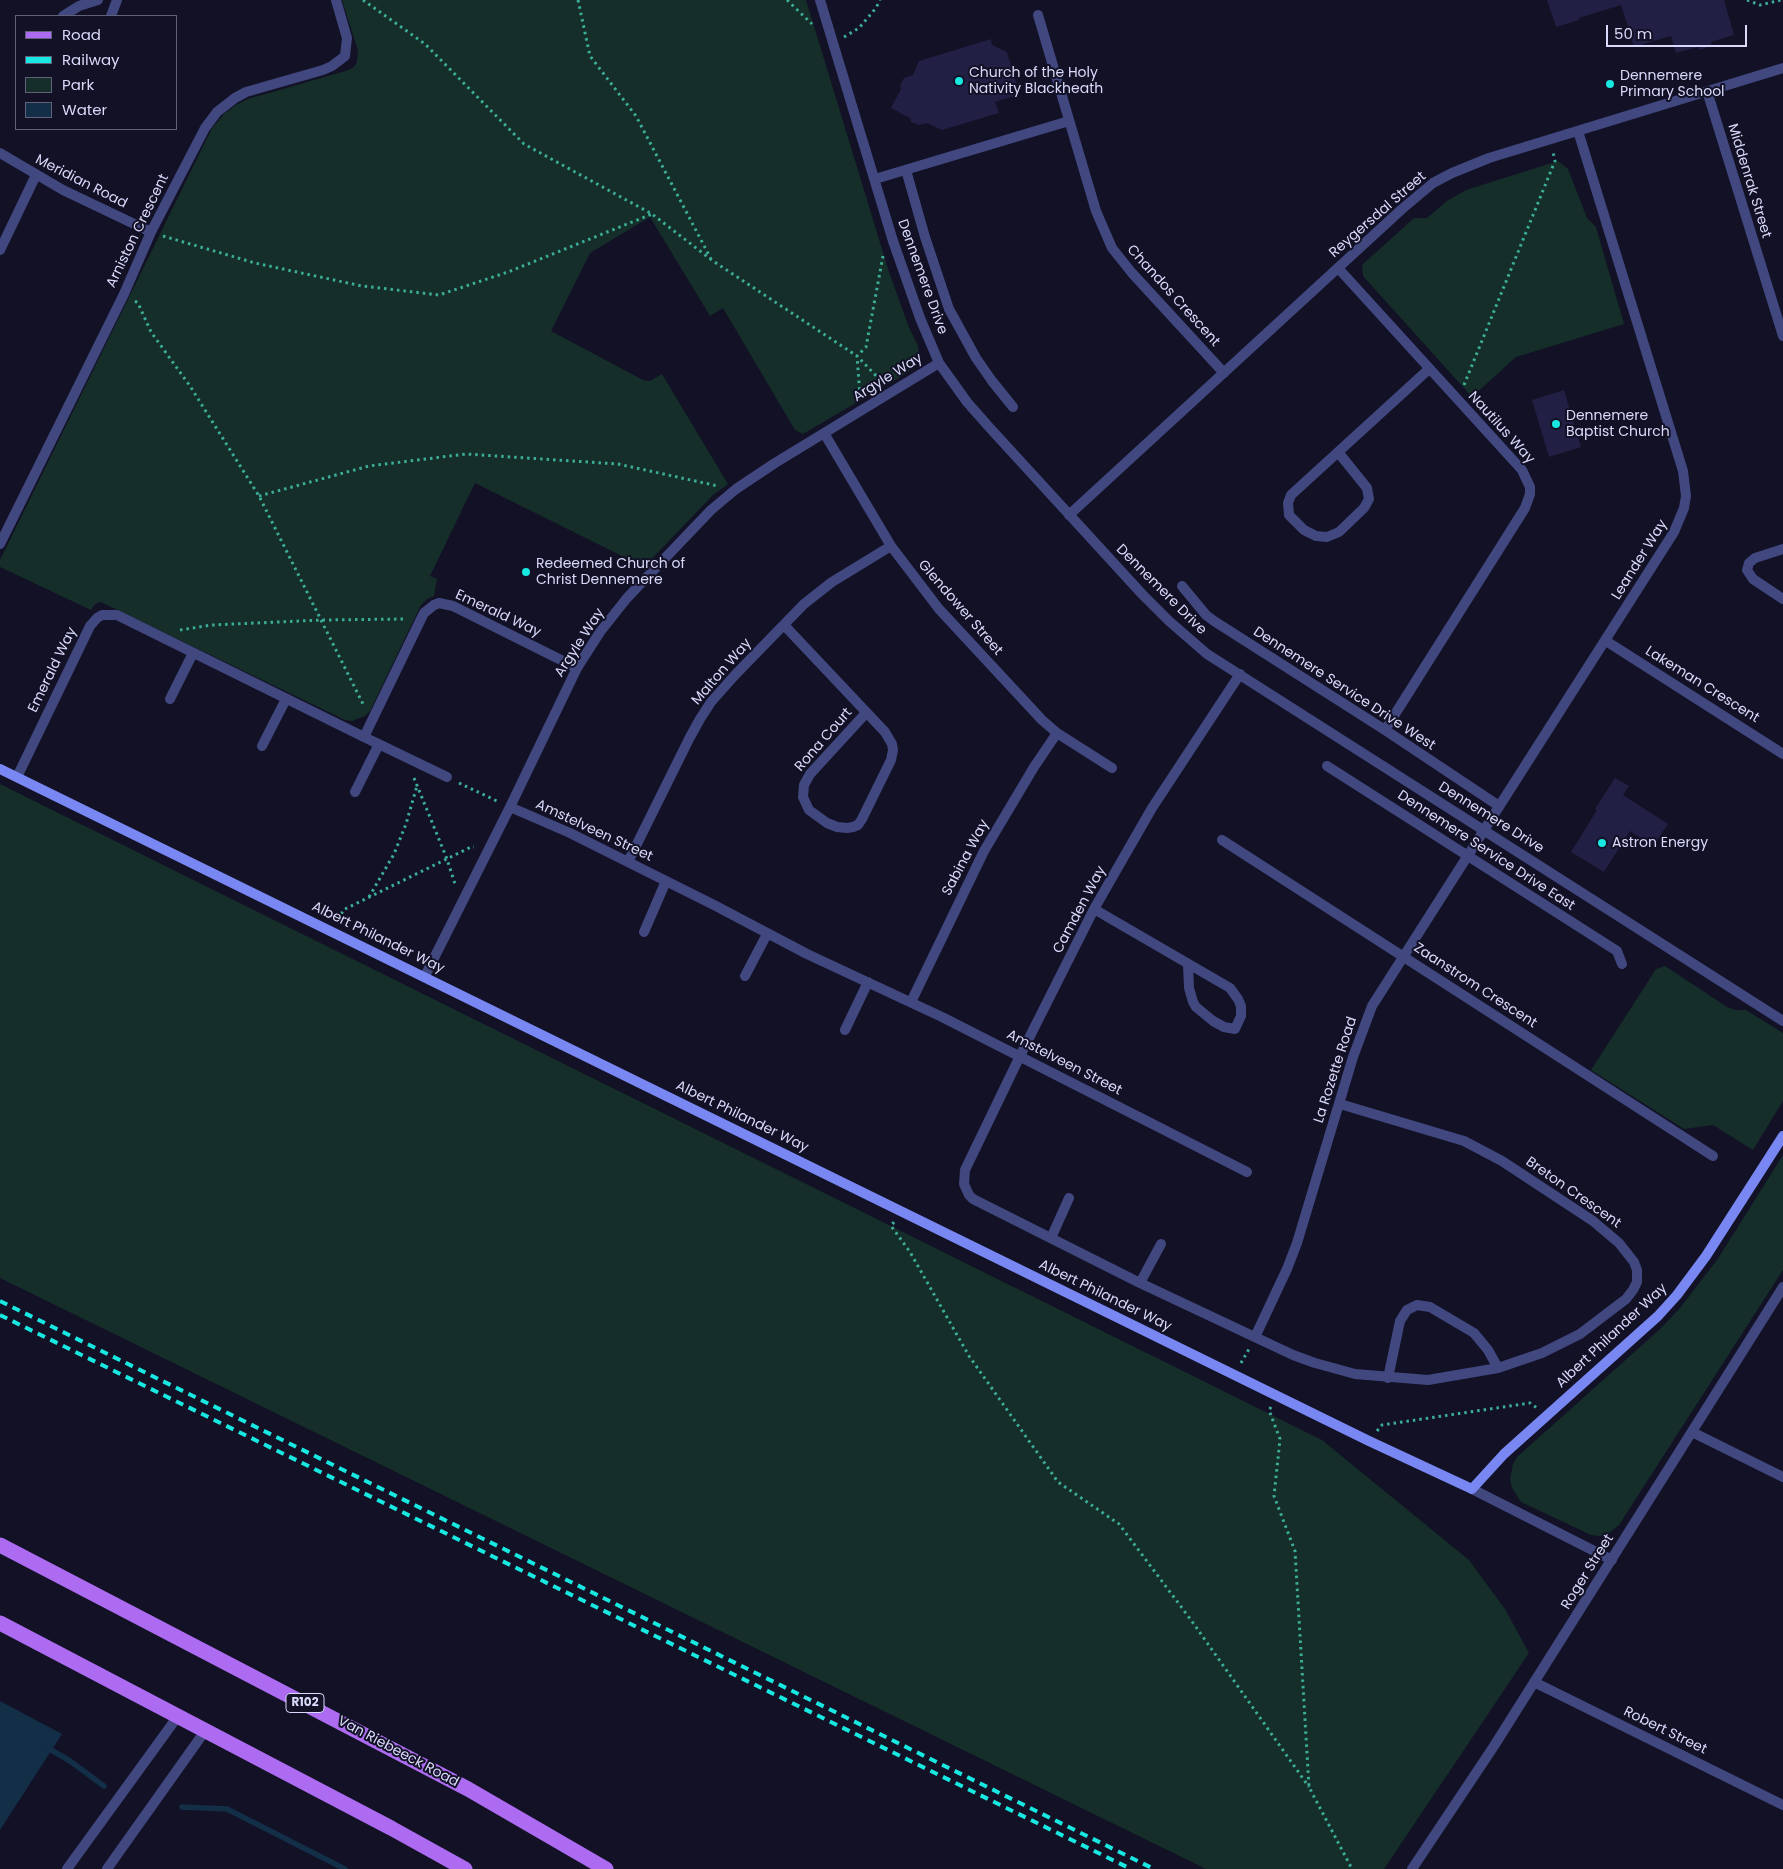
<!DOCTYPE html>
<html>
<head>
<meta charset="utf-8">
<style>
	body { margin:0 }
	#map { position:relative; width:1783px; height:1869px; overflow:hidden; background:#121125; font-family:Poppins,sans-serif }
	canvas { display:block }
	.legend { position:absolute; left:15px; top:15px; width:162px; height:115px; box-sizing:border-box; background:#121125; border:1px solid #62617b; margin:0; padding:6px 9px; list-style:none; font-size:15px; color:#d9dafb }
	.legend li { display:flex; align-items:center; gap:10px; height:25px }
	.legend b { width:25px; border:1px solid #62617b }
	.scale { position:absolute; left:1606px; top:25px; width:141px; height:22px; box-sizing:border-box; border:2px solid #d9dafb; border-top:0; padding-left:6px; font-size:15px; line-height:18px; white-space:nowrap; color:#d9dafb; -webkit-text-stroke:4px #121125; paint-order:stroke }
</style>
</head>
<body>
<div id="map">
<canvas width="1783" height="1869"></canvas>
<ul class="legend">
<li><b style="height:6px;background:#ac6bf0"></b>Road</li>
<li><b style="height:6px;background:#18e8e1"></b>Railway</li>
<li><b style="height:14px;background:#152e2a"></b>Park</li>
<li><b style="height:14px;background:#132e47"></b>Water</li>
</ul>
<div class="scale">50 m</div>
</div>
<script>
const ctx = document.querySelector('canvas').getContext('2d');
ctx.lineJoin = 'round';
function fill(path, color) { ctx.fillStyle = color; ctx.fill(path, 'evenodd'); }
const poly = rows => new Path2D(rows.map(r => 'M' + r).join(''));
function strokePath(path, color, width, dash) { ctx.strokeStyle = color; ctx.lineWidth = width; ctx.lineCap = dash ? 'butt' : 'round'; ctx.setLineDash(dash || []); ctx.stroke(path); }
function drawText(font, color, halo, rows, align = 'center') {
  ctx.font = font + ' Poppins,sans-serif'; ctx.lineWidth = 4; ctx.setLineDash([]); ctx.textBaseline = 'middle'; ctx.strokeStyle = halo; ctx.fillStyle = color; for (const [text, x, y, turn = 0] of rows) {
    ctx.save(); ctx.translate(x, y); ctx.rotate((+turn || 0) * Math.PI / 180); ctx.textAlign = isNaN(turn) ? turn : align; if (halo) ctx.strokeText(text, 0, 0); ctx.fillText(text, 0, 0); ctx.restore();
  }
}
const green = poly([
	[342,0,806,0,889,272,908,325,918,346,919,353,915,365,907,373,803,434,795,430,723,308,710,316,650,217,590,253,551,331,643,380,650,381,662,374,728,484,713,495,644,567,475,483,430,576,437,579,434,596,427,599,421,605,370,711,365,716,352,721,345,720,101,602,95,604,91,610,0,567,0,560,212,128,225,113,236,105,248,99,349,70,354,67,357,62,358,51],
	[1558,161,1568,169,1587,218,1596,227,1624,324,1516,357,1472,397,1363,276,1362,265,1414,218,1427,218,1447,201,1466,190],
	[0,784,1322,1440,1469,1560,1505,1609,1529,1653,1384,1869,1206,1869,0,1278],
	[1665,966,1727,1007,1736,1010,1746,1010,1783,1033,1783,1101,1753,1150,1713,1125,1684,1129,1591,1070,1656,969],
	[1783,1155,1783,1270,1619,1525,1607,1535,1599,1536,1591,1535,1521,1502,1512,1488,1510,1479,1513,1464,1517,1457,1659,1330,1680,1308,1717,1260]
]);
const water = poly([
	[0,1701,62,1734,0,1830]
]);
const stream = poly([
	[46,1747,70,1761,104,1786],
	[182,1807,227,1809,345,1869]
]);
const building = poly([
	[1547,0,1724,0,1734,35,1711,42,1712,46,1699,50,1698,47,1676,53,1671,36,1634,47,1621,5,1579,18,1579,20,1556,27],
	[991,39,992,45,1007,52,1018,89,1014,96,995,102,999,113,942,130,927,123,919,125,911,122,910,118,891,108,901,89,900,85,904,78,913,75,919,61],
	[1564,390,1581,447,1549,457,1532,400],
	[1615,778,1629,786,1623,795,1668,824,1653,846,1630,831,1604,872,1571,852,1597,810,1595,809]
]);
const path = poly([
	[363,0,425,44,524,144,652,214,713,261,857,356,883,383],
	[578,0,590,56,636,116,711,259],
	[787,0,812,24],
	[1747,0,1760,5,1781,0],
	[844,37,859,28,876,8,880,0],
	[163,236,255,263,362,286,439,295,508,272,652,214],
	[135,301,138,303,151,332,190,386,259,496,364,706],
	[1464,385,1555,161,1553,152],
	[860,396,857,356,866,347,883,256],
	[259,496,369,466,466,454,618,464,718,486],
	[180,630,212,625,322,620,405,619],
	[414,778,447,859,455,884],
	[459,783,499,802],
	[369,897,394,854,406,824,417,786],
	[339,920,343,910,471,847,474,847],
	[894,1222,891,1226,910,1252,969,1356,1058,1482,1119,1524,1191,1620,1309,1787],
	[1241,1363,1249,1349],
	[1271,1407,1269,1410,1280,1439,1274,1496,1295,1551,1309,1787,1352,1869],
	[1377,1431,1382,1425,1530,1403,1537,1408]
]);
const street = poly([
	[820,0,893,241,920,318,939,363,967,402,989,427,1142,594,1169,621,1207,654,1783,1021],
	[1038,15,1096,211,1112,248,1132,273,1224,373],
	[63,16,79,6,98,0],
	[111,16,117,0],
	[1707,91,1783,336],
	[0,153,63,190,151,232],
	[906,170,925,237,949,309,976,358,992,381,1013,407],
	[875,179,1069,121],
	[0,250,36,175],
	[1338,268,1522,470,1530,487,1530,494,1525,508,1385,730],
	[824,433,891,546,939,609,1042,720,1057,733,1112,768],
	[1338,452,1367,488,1369,499,1364,508,1339,532,1327,537,1316,536,1304,530,1289,515,1288,503,1291,495,1429,369],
	[1069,515,1402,209,1433,183,1452,173,1489,158,1783,68],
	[0,544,124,294,151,232,205,128,217,112,235,98,246,92,323,70,332,66,345,56,347,38,336,0],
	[1783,549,1755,558,1749,563,1747,570,1753,579,1783,599],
	[1182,586,1206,615,1214,621,1385,730,1499,806],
	[784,625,885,732,892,744,893,750,891,760,862,819,858,825,853,827,847,828,837,827,827,823,809,810,803,797,804,785,810,774,866,713],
	[1606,641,1783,754],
	[1240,674,1152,808,1094,909,1020,1056,965,1170,964,1184,969,1195,973,1199,1140,1283,1293,1355,1315,1363,1355,1374,1428,1380,1498,1368,1542,1353,1580,1334,1626,1299,1633,1290,1637,1282,1637,1270,1634,1262,1619,1243,1593,1221,1502,1161,1464,1141,1340,1104],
	[170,699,193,653],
	[364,737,447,777],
	[262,746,286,699],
	[1327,766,1617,951,1622,964],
	[17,777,90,626,97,618,102,615,117,615,364,737,421,619,424,613,434,605,439,603,453,606,577,668],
	[355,792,379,744],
	[510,807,570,833,714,905,807,954,942,1017,1247,1172],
	[1222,840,1713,1156],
	[628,862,689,739,700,719,711,702,735,675,804,604,832,582,891,546],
	[1094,909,1230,988,1238,999,1241,1006,1241,1016,1235,1029,1224,1027,1213,1021,1196,1007,1193,1002,1189,988,1188,965],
	[644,932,666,881],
	[425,976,510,807,577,668,600,632,627,598,711,510,736,489,775,463,939,363],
	[745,976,767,934],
	[911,1002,984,851,1034,767,1057,733],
	[845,1030,868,982],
	[1051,1238,1069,1198],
	[1140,1283,1161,1244],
	[1255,1337,1287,1269,1297,1243,1353,1057,1372,1006,1674,532,1684,508,1686,496,1683,471,1578,131],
	[1388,1378,1400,1321,1407,1310,1417,1305,1430,1307,1474,1333,1488,1350,1498,1368],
	[1692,1432,1783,1477],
	[1472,1489,1612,1560],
	[1534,1682,1783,1805],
	[67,1869,178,1716],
	[107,1869,205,1731],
	[1412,1869,1494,1746,1783,1287]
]);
const secondary = poly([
	[0,769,1369,1441,1472,1489,1504,1454,1658,1316,1677,1295,1706,1256,1783,1136]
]);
const primary = poly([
	[0,1545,468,1789,606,1869],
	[0,1623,391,1828,465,1869]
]);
const rail = poly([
	[0,1301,1154,1869],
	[0,1315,1131,1869]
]);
const markers = [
	[959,81,5,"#18e8e1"],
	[1610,84,5,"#18e8e1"],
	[1556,424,5,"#18e8e1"],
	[526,572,5,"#18e8e1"],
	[1602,843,5,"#18e8e1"]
];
const shields = [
	[305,1703,38]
];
const shieldNames = [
	["R102",305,1703]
];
const poiNames = [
	["Church of the Holy",969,73],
	["Nativity Blackheath",969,89],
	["Dennemere",1620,76],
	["Primary School",1620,92],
	["Dennemere",1566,416],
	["Baptist Church",1566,432],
	["Redeemed Church of",536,564],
	["Christ Dennemere",536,580],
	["Astron Energy",1612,843]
];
const streetNames = [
	["Middenrak Street",1749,181,73],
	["Meridian Road",81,182,27],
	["Reygersdal Street",1378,215,-41],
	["Arniston Crescent",138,231,-64],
	["Dennemere Drive",922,277,70],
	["Chandos Crescent",1173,296,48],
	["Argyle Way",888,378,-32],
	["Nautilus Way",1501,428,48],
	["Leander Way",1640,560,-58],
	["Dennemere Drive",1161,590,45],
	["Glendower Street",960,608,49],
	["Emerald Way",498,614,25],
	["Argyle Way",580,643,-57],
	["Emerald Way",53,670,-64],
	["Malton Way",722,672,-49],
	["Lakeman Crescent",1702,685,32],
	["Dennemere Service Drive West",1344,689,33],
	["Rona Court",824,740,-49],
	["Dennemere Drive",1491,818,32],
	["Amstelveen Street",594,831,25],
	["Dennemere Service Drive East",1486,851,33],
	["Sabina Way",966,858,-62],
	["Camden Way",1080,910,-62],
	["Albert Philander Way",378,938,26],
	["Zaanstrom Crescent",1475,986,33],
	["Amstelveen Street",1064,1063,27],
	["La Rozette Road",1336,1070,-72],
	["Albert Philander Way",742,1117,26],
	["Breton Crescent",1573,1193,35],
	["Albert Philander Way",1105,1296,26],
	["Albert Philander Way",1612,1336,-43],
	["Roger Street",1588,1572,-58],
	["Robert Street",1665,1731,26],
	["Van Riebeeck Road",398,1752,28]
];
fill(green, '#152e2a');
fill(water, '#132e47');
strokePath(stream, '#132e47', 5.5);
fill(building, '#221f44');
strokePath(path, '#3cad96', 3, [2.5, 4]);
strokePath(street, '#41477f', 10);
strokePath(secondary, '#7987f2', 10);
strokePath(primary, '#ac6bf0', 15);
strokePath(rail, '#18e8e1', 4, [8, 6]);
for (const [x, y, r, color] of markers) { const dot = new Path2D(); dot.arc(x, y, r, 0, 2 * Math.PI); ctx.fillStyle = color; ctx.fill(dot); strokePath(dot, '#121125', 2); }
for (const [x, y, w] of shields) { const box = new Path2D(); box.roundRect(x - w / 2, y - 9.5, w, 19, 4); ctx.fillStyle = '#121125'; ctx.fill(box); strokePath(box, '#d9dafb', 1); }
drawText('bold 12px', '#d9dafb', null, shieldNames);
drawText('14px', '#d9dafb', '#121125', poiNames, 'left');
drawText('14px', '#d9dafb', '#121125', streetNames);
</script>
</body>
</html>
